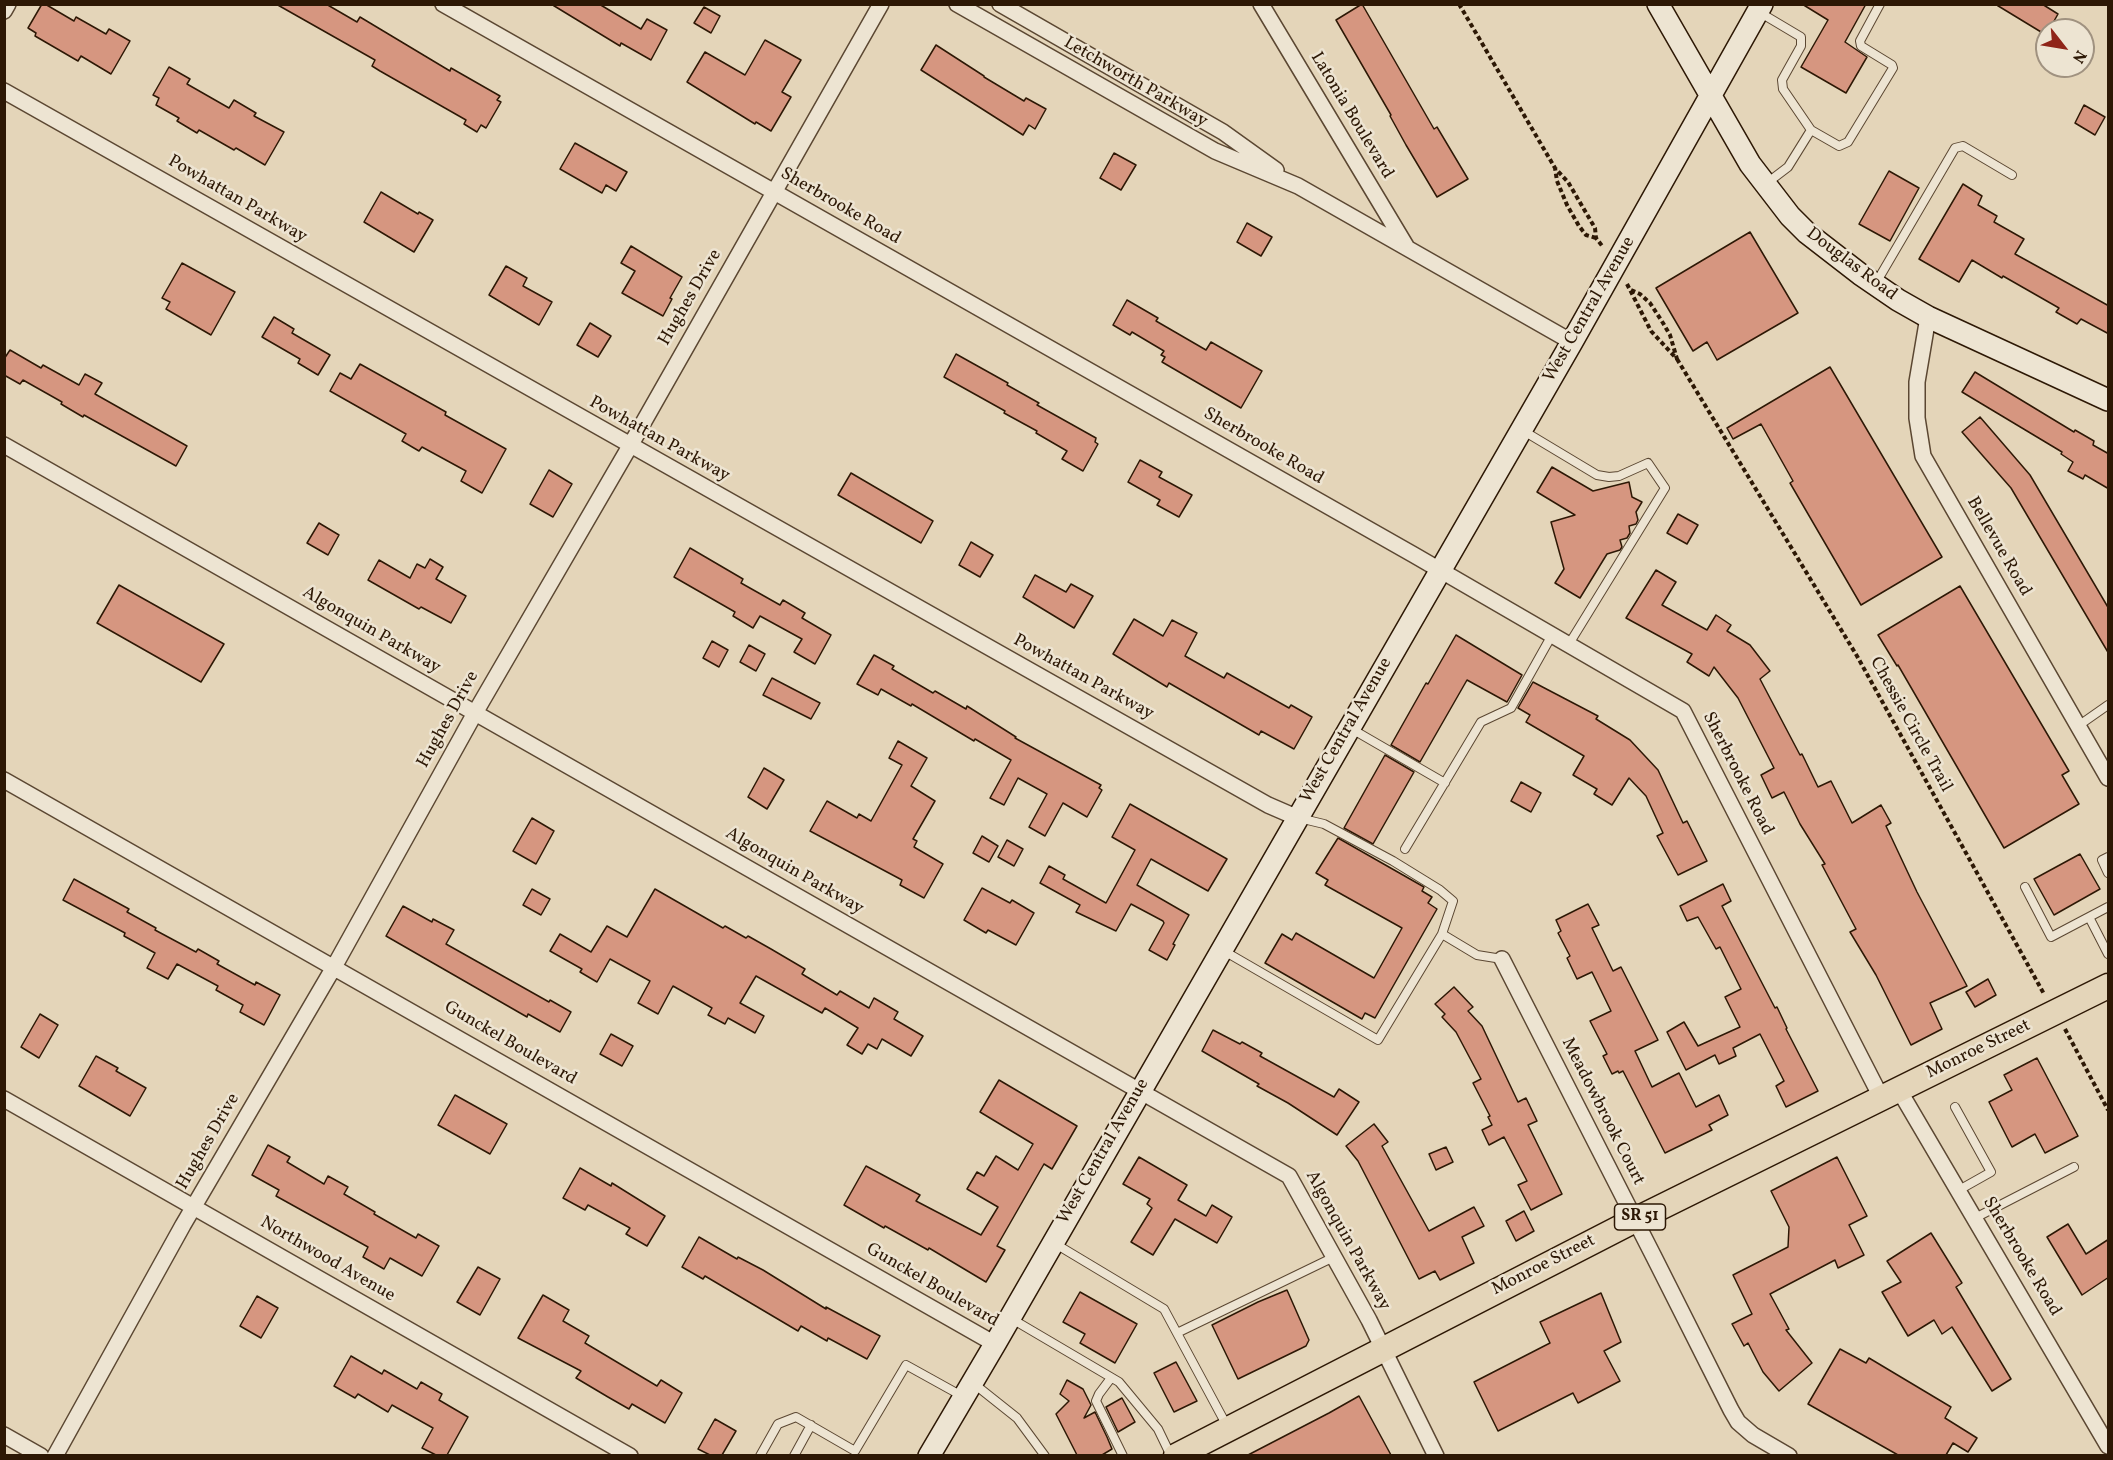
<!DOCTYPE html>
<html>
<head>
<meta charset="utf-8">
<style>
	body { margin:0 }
	#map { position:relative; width:2113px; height:1460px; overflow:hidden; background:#e4d5b9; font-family:Vollkorn,serif }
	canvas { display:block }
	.frame { position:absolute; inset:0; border:6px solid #2d1805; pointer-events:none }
	.north { position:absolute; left:2035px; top:18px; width:60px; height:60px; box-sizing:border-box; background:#ede4d2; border:2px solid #a09280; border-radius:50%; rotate:121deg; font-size:16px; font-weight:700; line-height:24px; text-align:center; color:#2d1805 }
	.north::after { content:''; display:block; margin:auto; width:21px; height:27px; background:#8f2418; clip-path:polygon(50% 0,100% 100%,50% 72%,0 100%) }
</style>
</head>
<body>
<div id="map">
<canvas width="2113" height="1460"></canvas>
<div class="frame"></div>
<div class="north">N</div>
</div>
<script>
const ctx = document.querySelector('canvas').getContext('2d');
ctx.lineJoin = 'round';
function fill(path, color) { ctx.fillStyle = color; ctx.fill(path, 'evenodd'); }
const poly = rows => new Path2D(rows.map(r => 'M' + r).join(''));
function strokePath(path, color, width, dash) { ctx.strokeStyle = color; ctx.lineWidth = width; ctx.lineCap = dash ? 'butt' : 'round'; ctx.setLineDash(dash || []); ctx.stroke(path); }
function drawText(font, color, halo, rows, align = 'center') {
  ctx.font = font + ' Vollkorn,serif'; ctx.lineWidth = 5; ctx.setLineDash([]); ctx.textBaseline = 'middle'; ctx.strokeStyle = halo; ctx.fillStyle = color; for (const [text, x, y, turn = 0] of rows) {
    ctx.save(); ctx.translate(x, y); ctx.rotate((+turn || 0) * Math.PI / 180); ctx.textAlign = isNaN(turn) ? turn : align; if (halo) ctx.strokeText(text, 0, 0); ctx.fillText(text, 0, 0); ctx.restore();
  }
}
const building = poly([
	[42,4,45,4,74,21,76,17,106,34,109,29,130,41,111,74,81,56,78,61,35,36,36,33,28,28,42,4],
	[276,4,326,4,357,22,360,17,450,71,451,68,500,96,497,100,501,102,486,128,481,125,477,132,464,124,466,120,380,71,372,66,375,60,276,4],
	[551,4,599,4,641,29,647,19,667,30,651,60,621,43,620,46,551,4],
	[1362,4,1434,129,1437,127,1468,179,1437,197,1406,145,1390,116,1391,115,1336,20,1362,4],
	[1802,4,1866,4,1845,42,1867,57,1846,93,1801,67,1828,20,1802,4],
	[1995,4,2042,4,2058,14,2049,30,2047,30,2046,35,1995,4],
	[704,7,720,16,711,33,694,23,704,7],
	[765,40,801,60,782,92,791,97,771,131,756,122,755,124,687,82,705,52,745,75,765,40],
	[936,45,984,76,984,77,1024,101,1026,98,1046,109,1035,129,1029,125,1023,135,921,70,936,45],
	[169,67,190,79,187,84,229,108,234,100,256,113,254,116,284,132,265,165,236,148,234,150,199,130,197,133,177,121,179,118,156,105,159,98,153,95,169,67],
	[2084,105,2105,117,2095,135,2075,123,2084,105],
	[575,143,627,172,616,191,606,185,602,193,560,169,575,143],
	[1114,153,1136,165,1121,190,1100,178,1114,153],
	[1889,171,1919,188,1890,241,1859,224,1889,171],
	[1963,184,1982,196,1978,205,1997,216,1994,222,2024,239,2015,254,2109,306,2109,334,2081,319,2077,324,2056,312,2059,308,2003,276,2002,278,1972,260,1959,282,1919,259,1963,184],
	[381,192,418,214,419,212,433,220,414,252,364,222,381,192],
	[1247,223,1272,237,1261,256,1237,242,1247,223],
	[1750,232,1798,313,1717,360,1707,342,1693,351,1656,288,1750,232],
	[631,246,682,277,670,298,672,299,663,316,622,293,635,271,621,263,631,246],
	[182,263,235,292,211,335,166,309,170,302,162,298,182,263],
	[506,266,527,278,523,286,552,302,539,325,489,295,506,266],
	[1127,300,1158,318,1156,321,1206,350,1211,342,1262,371,1241,408,1162,362,1165,357,1161,355,1164,351,1132,332,1130,335,1113,325,1127,300],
	[274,317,294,329,292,333,330,355,318,375,298,363,300,359,262,337,274,317],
	[590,323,611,336,598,357,577,345,590,323],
	[10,350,41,368,43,365,79,385,85,374,102,383,95,394,187,446,176,466,84,415,83,417,61,404,62,402,23,380,20,384,4,375,4,359,10,350],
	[956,354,1008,383,1007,385,1039,403,1037,405,1096,438,1095,442,1098,444,1083,471,1062,459,1067,451,1036,433,1037,431,1004,413,1005,411,944,377,956,354],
	[360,364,446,412,445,415,506,449,482,493,461,481,466,471,422,447,419,451,402,441,406,434,330,391,340,373,351,379,360,364],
	[1830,367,1942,557,1861,605,1790,483,1793,481,1761,424,1733,439,1727,428,1830,367],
	[1975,372,2074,432,2075,430,2094,441,2093,445,2109,454,2109,489,2085,475,2083,479,2068,471,2073,462,2061,454,2062,452,1962,392,1975,372],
	[1980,417,2030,475,2109,609,2109,654,2011,488,1962,432,1980,417],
	[1140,460,1162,472,1159,477,1192,495,1179,517,1157,505,1160,500,1128,482,1140,460],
	[1552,467,1593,491,1629,482,1632,497,1642,502,1636,512,1638,520,1636,524,1629,526,1630,533,1627,538,1620,540,1622,547,1620,550,1607,554,1580,598,1555,583,1564,569,1551,522,1575,515,1537,492,1552,467],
	[549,470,572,484,553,517,530,504,549,470],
	[851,473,933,521,921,543,838,495,851,473],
	[1678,514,1698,525,1687,544,1667,533,1678,514],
	[319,523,339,535,328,555,307,543,319,523],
	[971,542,993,555,980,577,959,565,971,542],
	[690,548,743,579,741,583,780,605,783,600,805,613,802,618,831,635,815,664,794,652,802,639,760,616,753,628,733,616,735,612,674,577,690,548],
	[430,559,443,567,436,579,466,596,451,623,421,607,419,609,368,580,379,560,410,578,417,564,425,568,430,559],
	[1656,570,1676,582,1662,605,1707,630,1716,615,1731,625,1727,631,1750,645,1770,671,1760,679,1800,755,1802,754,1818,787,1831,781,1852,823,1881,805,1891,823,1886,826,1917,892,1967,986,1930,1003,1942,1029,1911,1045,1876,975,1850,932,1856,929,1822,865,1825,864,1800,824,1784,792,1772,798,1761,775,1774,768,1738,698,1714,667,1709,676,1687,662,1692,654,1626,618,1656,570],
	[1035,575,1066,592,1071,584,1093,596,1074,628,1023,597,1035,575],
	[119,585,224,644,201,682,97,623,119,585],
	[1960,586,2069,771,2062,775,2079,804,2004,848,1898,665,1897,666,1878,635,1960,586],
	[1134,619,1163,636,1172,620,1197,633,1185,656,1224,678,1227,673,1289,708,1291,705,1312,717,1294,749,1261,731,1259,735,1169,683,1167,687,1113,654,1134,619],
	[1456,635,1522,675,1507,702,1467,680,1420,762,1391,745,1426,683,1428,684,1456,635],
	[712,641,728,650,719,667,703,658,712,641],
	[749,645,765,654,756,671,740,662,749,645],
	[874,655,894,666,892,669,933,693,935,691,966,709,967,706,1016,737,1015,738,1101,785,1099,788,1102,790,1087,817,1063,803,1045,836,1029,827,1047,794,1018,778,1004,805,990,798,1011,760,975,739,974,741,912,704,911,706,881,689,878,695,857,684,874,655],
	[772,678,820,703,811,719,763,695,772,678],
	[1533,682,1598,716,1596,719,1630,740,1658,770,1683,823,1687,821,1707,861,1678,875,1657,836,1663,833,1646,796,1629,778,1612,805,1594,794,1597,789,1573,775,1584,756,1526,722,1530,715,1518,708,1533,682],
	[898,741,927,758,911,786,935,801,913,839,917,841,914,847,943,864,924,898,900,885,902,880,810,831,827,801,857,818,859,814,871,821,902,765,889,758,898,741],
	[1385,755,1414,772,1373,844,1344,828,1385,755],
	[764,768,784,780,767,809,748,797,764,768],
	[1521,782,1541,793,1531,812,1511,801,1521,782],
	[1130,804,1227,859,1208,891,1151,859,1137,885,1189,915,1173,944,1175,945,1167,960,1149,950,1164,923,1163,921,1131,904,1116,931,1076,912,1080,905,1040,883,1049,866,1065,875,1063,879,1106,903,1135,850,1112,837,1130,804],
	[532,818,554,831,536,864,513,851,532,818],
	[982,836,998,846,989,862,973,853,982,836],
	[1338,838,1424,887,1422,891,1432,897,1428,903,1437,909,1375,1018,1365,1013,1362,1019,1265,963,1282,934,1292,940,1296,933,1374,978,1402,928,1325,885,1328,880,1316,873,1338,838],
	[1007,840,1023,849,1014,866,998,857,1007,840],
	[2080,854,2100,889,2054,915,2034,879,2080,854],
	[74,879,129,909,127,912,156,928,155,930,196,952,198,949,219,961,217,964,255,985,256,982,280,995,264,1025,240,1012,243,1005,216,990,218,986,177,964,168,979,147,968,155,953,124,936,125,933,63,900,74,879],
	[1723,884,1731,901,1722,906,1775,1008,1777,1007,1787,1028,1786,1029,1818,1091,1786,1107,1776,1086,1784,1081,1760,1034,1733,1048,1736,1056,1719,1064,1715,1055,1686,1070,1667,1032,1684,1022,1698,1046,1740,1027,1725,997,1741,989,1720,947,1716,949,1698,917,1687,921,1680,906,1723,884],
	[982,888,1010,903,1012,900,1034,913,1016,945,988,930,986,933,964,920,982,888],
	[532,889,550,899,541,915,523,905,532,889],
	[655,889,723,928,725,926,746,938,748,936,771,949,805,969,802,974,837,995,840,991,869,1008,874,998,898,1012,894,1019,923,1036,911,1056,882,1039,877,1049,868,1044,862,1054,847,1045,858,1028,825,1008,822,1013,756,976,740,1003,764,1016,755,1033,728,1018,725,1024,708,1015,712,1008,673,986,658,1014,638,1003,650,981,610,959,597,982,580,972,582,969,550,951,560,934,591,952,607,926,627,937,655,889],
	[1588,904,1599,925,1592,928,1613,971,1621,967,1658,1040,1635,1051,1652,1087,1679,1073,1696,1107,1719,1095,1728,1115,1709,1125,1712,1130,1665,1153,1623,1071,1619,1073,1618,1071,1612,1074,1603,1056,1607,1054,1590,1021,1611,1011,1592,972,1577,979,1567,958,1570,956,1558,933,1561,931,1556,920,1588,904],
	[403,906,432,922,433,919,454,930,446,944,549,1002,550,1000,571,1012,560,1032,528,1014,527,1017,386,936,403,906],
	[1988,979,1996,995,1975,1007,1966,992,1988,979],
	[1454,987,1473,1007,1468,1011,1482,1026,1518,1102,1526,1098,1537,1121,1528,1125,1562,1194,1531,1210,1518,1185,1527,1181,1504,1137,1489,1145,1482,1130,1492,1125,1488,1117,1490,1116,1473,1083,1481,1079,1456,1032,1442,1017,1445,1014,1435,1004,1454,987],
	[40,1014,58,1025,39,1058,21,1047,40,1014],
	[1213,1030,1240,1044,1242,1042,1262,1053,1260,1056,1334,1097,1339,1089,1359,1102,1337,1135,1288,1103,1257,1086,1259,1084,1202,1051,1213,1030],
	[611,1034,633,1046,622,1066,600,1054,611,1034],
	[96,1056,118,1068,116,1071,146,1088,130,1116,79,1086,96,1056],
	[2037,1058,2078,1136,2045,1153,2035,1134,2012,1147,1989,1102,2012,1090,2004,1075,2037,1058],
	[999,1080,1077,1126,1052,1169,1044,1164,997,1246,1005,1250,986,1282,929,1248,928,1250,885,1226,884,1228,844,1205,866,1166,920,1195,916,1201,981,1235,998,1207,967,1189,977,1172,984,1176,996,1156,1018,1170,1033,1144,980,1112,999,1080],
	[455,1095,507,1124,490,1154,438,1125,455,1095],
	[1374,1124,1388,1142,1382,1146,1429,1231,1474,1207,1484,1226,1462,1237,1474,1263,1440,1280,1435,1271,1419,1279,1358,1161,1346,1146,1374,1124],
	[268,1145,290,1157,287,1162,324,1184,328,1176,348,1187,344,1194,375,1212,374,1214,416,1238,418,1234,439,1246,422,1276,390,1258,384,1269,363,1257,368,1247,276,1196,279,1190,252,1175,268,1145],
	[1446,1147,1453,1162,1436,1170,1429,1154,1446,1147],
	[1139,1157,1187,1185,1178,1200,1206,1216,1212,1205,1232,1217,1217,1243,1175,1219,1153,1255,1131,1242,1152,1208,1147,1204,1150,1199,1123,1184,1139,1157],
	[1837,1157,1867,1216,1849,1225,1864,1255,1838,1268,1835,1260,1770,1294,1789,1329,1786,1330,1812,1363,1779,1391,1763,1372,1748,1343,1744,1346,1732,1324,1752,1314,1733,1275,1788,1247,1789,1227,1771,1191,1837,1157],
	[580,1168,611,1186,612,1183,665,1216,647,1246,626,1234,630,1228,588,1205,585,1210,563,1198,580,1168],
	[1524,1211,1534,1231,1516,1241,1506,1221,1524,1211],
	[2068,1224,2086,1254,2109,1239,2109,1277,2082,1295,2047,1237,2068,1224],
	[1931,1233,1962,1283,1956,1287,2011,1379,1992,1391,1952,1327,1942,1334,1934,1320,1908,1336,1882,1292,1901,1282,1887,1261,1931,1233],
	[699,1237,737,1259,738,1257,763,1270,826,1309,826,1307,880,1336,867,1359,828,1338,827,1341,801,1326,798,1331,705,1276,703,1279,682,1267,699,1237],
	[478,1267,500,1279,480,1315,457,1302,478,1267],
	[1287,1290,1309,1340,1306,1346,1238,1379,1212,1325,1258,1302,1287,1290],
	[1080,1292,1137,1324,1115,1363,1080,1343,1085,1334,1063,1322,1080,1292],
	[1601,1293,1621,1342,1604,1351,1620,1381,1578,1403,1573,1393,1498,1431,1474,1382,1550,1343,1540,1322,1601,1293],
	[543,1295,569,1310,563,1321,589,1336,585,1343,657,1386,661,1380,682,1393,665,1423,632,1404,629,1409,608,1397,576,1378,581,1371,518,1338,543,1295],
	[257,1296,278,1308,261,1338,240,1326,257,1296],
	[1840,1349,1866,1363,1869,1358,1951,1407,1945,1418,1977,1438,1968,1452,1953,1443,1946,1455,1898,1455,1808,1404,1840,1349],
	[351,1356,382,1374,384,1370,417,1389,421,1382,442,1394,439,1400,468,1417,447,1455,436,1455,422,1448,433,1428,392,1405,388,1412,358,1394,355,1398,334,1386,351,1356],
	[1176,1362,1197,1401,1174,1412,1154,1373,1176,1362],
	[1067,1380,1083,1389,1091,1405,1084,1418,1095,1412,1107,1437,1112,1449,1102,1455,1077,1455,1056,1414,1069,1401,1060,1394,1067,1380],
	[1359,1396,1391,1455,1248,1455,1329,1413,1359,1396],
	[1122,1398,1135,1422,1118,1432,1106,1407,1122,1398],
	[715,1419,736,1431,722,1455,710,1455,698,1449,715,1419]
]);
const path = poly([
	[1459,4,1555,168],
	[1596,238,1586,235,1579,226,1567,205,1557,181,1555,168,1568,182,1595,228,1596,238,1603,247],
	[1627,284,1651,331,1677,359,1670,335,1663,323,1650,303,1640,294,1631,290],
	[1677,359,1857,656,2044,994],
	[2065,1029,2108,1110]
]);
const lane = poly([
	[1759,12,1801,37,1801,46,1782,80,1783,89,1811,130,1839,146,1848,142,1893,68,1892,65,1861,46,1860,41,1880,4],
	[1767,183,1788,167,1811,130],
	[1876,283,1955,148,1963,146,2012,175],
	[1522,430,1597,475,1609,477,1619,476,1648,463,1665,488,1569,644],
	[2078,726,2108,705],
	[1350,728,1445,783],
	[1299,818,1324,824,1393,861,1440,890,1453,901,1442,934],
	[1405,849,1481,722,1511,708,1552,635],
	[2108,857,2102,860,2108,873],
	[2025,887,2051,937,2089,917],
	[2108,907,2089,917,2108,954],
	[1224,951,1378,1040,1442,934,1477,955,1502,959],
	[1955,1107,1991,1172,1959,1190],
	[1975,1218,2074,1167],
	[1054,1243,1164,1309,1227,1426],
	[1012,1319,1119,1382,1158,1429,1171,1456],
	[1177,1333,1334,1257],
	[1111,1378,1099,1394,1096,1401,1123,1456],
	[973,1383,1017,1418,1045,1456],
	[760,1456,778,1424,796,1417,855,1451,906,1365,962,1396],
	[794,1456,811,1425]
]);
const street = poly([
	[443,4,1414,555,1683,711,1882,1099],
	[957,4,1215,151,1298,186,1572,342],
	[1000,4,1223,132,1276,170],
	[1261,4,1406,246],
	[4,11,8,4],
	[4,91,1268,805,1298,818],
	[1928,317,1917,382,1917,418,1923,456,2108,778],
	[4,445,1289,1176,1369,1320,1436,1456],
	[4,780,995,1344],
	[1502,959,1654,1257,1731,1410,1738,1422,1753,1435,1789,1456],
	[1899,1090,2108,1446],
	[4,1099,630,1456],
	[4,1435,41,1456],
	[55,1456,183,1225,334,967,475,713,630,446,881,4]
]);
const secondary = poly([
	[1658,4,1750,164,1790,216,1807,233,1860,274,1898,300,1928,317,2108,400],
	[929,1456,995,1344,1572,342,1762,4]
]);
const primary = poly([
	[1176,1456,1635,1220,2108,986]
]);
const shields = [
	[1640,1217,51]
];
const shieldNames = [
	["SR 51",1640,1217]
];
const streetNames = [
	["Letchworth Parkway",1135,83,30],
	["Latonia Boulevard",1351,116,59],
	["Powhattan Parkway",237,200,30],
	["Sherbrooke Road",840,207,30],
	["Douglas Road",1851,265,37],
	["Hughes Drive",691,298,-60],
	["West Central Avenue",1590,310,-60],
	["Powhattan Parkway",659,440,29],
	["Sherbrooke Road",1263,447,30],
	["Bellevue Road",1998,547,60],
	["Algonquin Parkway",371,631,30],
	["Powhattan Parkway",1083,678,29],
	["Hughes Drive",449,720,-61],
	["Chessie Circle Trail",1910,725,61],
	["West Central Avenue",1347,731,-60],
	["Sherbrooke Road",1737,774,63],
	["Algonquin Parkway",794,872,30],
	["Gunckel Boulevard",510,1044,30],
	["Monroe Street",1979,1050,-26],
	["Meadowbrook Court",1602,1112,63],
	["Hughes Drive",209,1142,-60],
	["West Central Avenue",1104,1152,-60],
	["Algonquin Parkway",1347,1241,61],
	["Sherbrooke Road",2021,1257,59],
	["Northwood Avenue",327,1260,30],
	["Monroe Street",1544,1266,-27],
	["Gunckel Boulevard",932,1286,30]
];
fill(building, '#d69680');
strokePath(building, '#2d1805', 1.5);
strokePath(lane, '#5b4732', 10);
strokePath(street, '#5b4732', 18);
strokePath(secondary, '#2d1805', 24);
strokePath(primary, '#2d1805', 27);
strokePath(path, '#2d1805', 4, [4.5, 3]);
strokePath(lane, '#ede4d2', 8);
strokePath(street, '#ede4d2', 15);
strokePath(secondary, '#ede4d2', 21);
strokePath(primary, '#e4d5b9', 24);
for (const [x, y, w] of shields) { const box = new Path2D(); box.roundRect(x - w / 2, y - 13, w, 26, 4.5); ctx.fillStyle = '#ede4d2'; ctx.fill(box); strokePath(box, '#2d1805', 1.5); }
drawText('bold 16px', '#2d1805', null, shieldNames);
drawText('18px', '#2d1805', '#ede4d2', streetNames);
</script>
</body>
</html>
